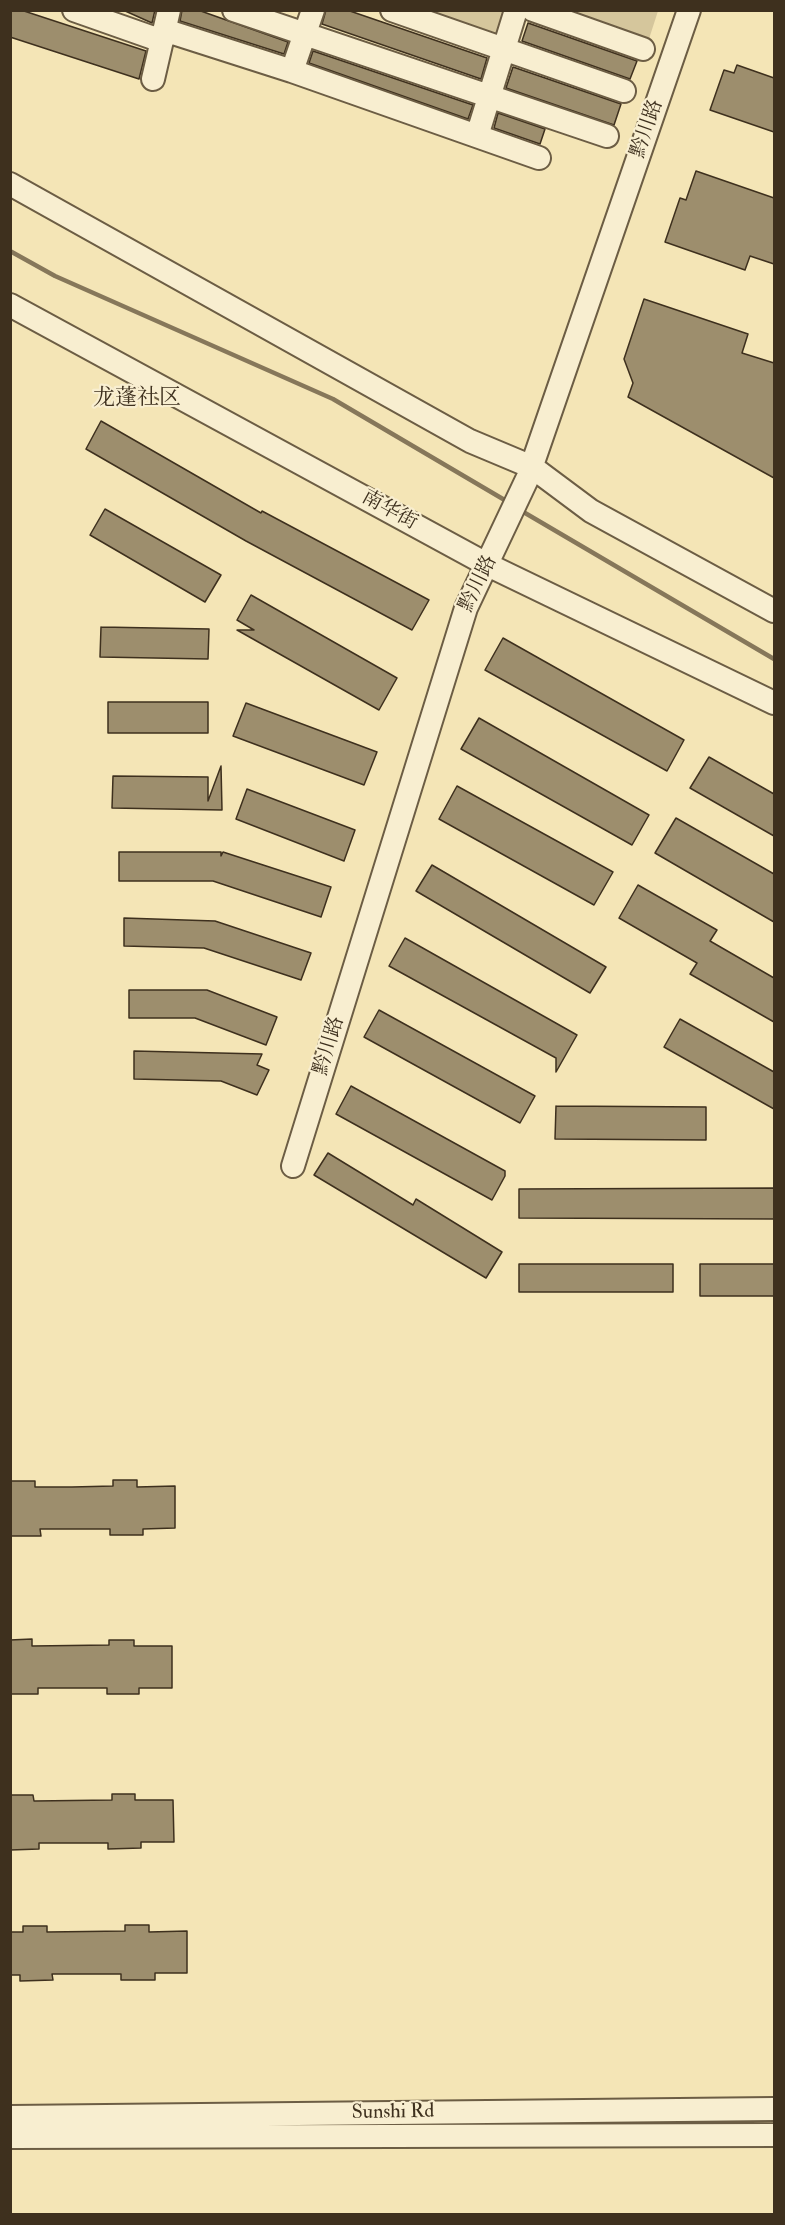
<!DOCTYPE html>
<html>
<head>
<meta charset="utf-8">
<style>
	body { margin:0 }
	#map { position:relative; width:785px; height:2225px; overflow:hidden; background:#f4e5b6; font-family:"IM FELL Double Pica",serif }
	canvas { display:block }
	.frame { position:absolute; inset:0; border:12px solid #3e301e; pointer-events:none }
</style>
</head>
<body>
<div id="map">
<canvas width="785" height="2225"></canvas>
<div class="frame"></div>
</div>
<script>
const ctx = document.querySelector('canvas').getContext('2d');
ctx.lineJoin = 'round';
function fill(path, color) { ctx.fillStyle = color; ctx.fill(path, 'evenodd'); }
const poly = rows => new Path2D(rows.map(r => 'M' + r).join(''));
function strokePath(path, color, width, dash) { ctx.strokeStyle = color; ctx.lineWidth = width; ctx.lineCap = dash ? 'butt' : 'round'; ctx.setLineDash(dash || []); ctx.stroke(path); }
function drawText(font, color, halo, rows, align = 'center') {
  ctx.font = font + ' "IM FELL Double Pica","Noto Serif SC",serif'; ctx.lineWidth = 4.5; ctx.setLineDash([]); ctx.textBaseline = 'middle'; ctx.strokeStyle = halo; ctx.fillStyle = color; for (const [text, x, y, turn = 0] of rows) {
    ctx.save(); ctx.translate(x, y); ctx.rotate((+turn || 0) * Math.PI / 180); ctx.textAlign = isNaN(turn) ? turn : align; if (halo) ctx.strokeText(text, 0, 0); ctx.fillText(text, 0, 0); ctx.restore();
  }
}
const green = poly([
	[656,10,658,11,648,42,559,11],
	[421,11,508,11,499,37]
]);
const stream = poly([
	[10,251,55,276,333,399,508,502],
	[520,510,774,659]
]);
const building = poly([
	[10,10,21,10,146,51,139,79,10,37,10,10],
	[123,10,155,10,152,23,123,10],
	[182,10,198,10,288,42,284,54,180,21,182,10],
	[326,10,347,10,487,58,481,79,322,24,326,10],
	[528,23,637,61,630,79,522,41,528,23],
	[313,51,473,105,468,119,309,63,313,51],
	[737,65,774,78,774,132,710,110,724,70,734,73,737,65],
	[513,67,621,104,614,125,506,88,513,67],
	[498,113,545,129,540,144,494,128,498,113],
	[696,171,774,198,774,264,750,256,745,270,665,242,680,198,686,200,696,171],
	[644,299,748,334,742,353,774,363,774,478,628,397,633,383,624,359,644,299],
	[101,421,261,513,262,511,429,600,412,630,246,541,86,449,101,421],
	[105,509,221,575,205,602,90,535,105,509],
	[251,595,397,678,379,710,237,630,254,630,237,620,251,595],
	[101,627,209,629,208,659,100,657,101,627],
	[503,638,684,740,667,771,485,670,503,638],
	[108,702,208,702,208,733,108,733,108,702],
	[246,703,377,752,364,785,233,736,246,703],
	[479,718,649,815,632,845,461,749,479,718],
	[709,757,774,794,774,836,690,788,709,757],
	[221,766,222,810,112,808,113,776,208,777,208,801,221,766],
	[457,786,613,872,594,905,439,819,457,786],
	[247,789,355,830,344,861,236,819,247,789],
	[676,818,774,874,774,922,655,853,676,818],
	[119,852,221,852,221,856,223,852,331,887,321,917,213,881,119,881,119,852],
	[432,865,606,967,590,993,416,891,432,865],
	[638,885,717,930,710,941,774,978,774,1022,690,974,697,963,619,918,638,885],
	[124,918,215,921,311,953,301,980,204,948,124,946,124,918],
	[405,938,577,1035,556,1072,556,1058,389,966,405,938],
	[129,990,207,990,277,1017,266,1045,195,1018,129,1018,129,990],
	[379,1010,535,1096,520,1123,364,1037,379,1010],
	[680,1019,774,1072,774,1109,664,1047,680,1019],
	[134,1051,262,1054,257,1065,269,1070,257,1095,221,1081,134,1079,134,1051],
	[351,1086,505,1171,505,1176,492,1200,336,1114,351,1086],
	[556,1106,706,1107,706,1140,555,1139,556,1106],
	[328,1153,413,1205,416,1199,502,1252,486,1278,314,1175,328,1153],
	[774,1188,774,1219,519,1218,519,1189,774,1188],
	[519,1264,673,1264,673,1292,519,1292,519,1264],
	[700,1264,774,1264,774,1296,700,1296,700,1264],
	[113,1480,137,1480,137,1487,175,1486,175,1528,143,1529,143,1535,110,1535,110,1529,40,1529,41,1536,11,1536,11,1481,35,1481,35,1487,72,1487,113,1486,113,1480],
	[32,1639,32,1646,109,1645,109,1640,134,1640,134,1646,172,1646,172,1688,139,1688,139,1694,107,1694,107,1688,38,1688,38,1694,10,1694,10,1640,32,1639],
	[112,1794,135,1794,135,1800,173,1800,174,1842,141,1842,141,1848,108,1849,108,1843,39,1843,39,1849,10,1850,10,1795,33,1795,34,1801,112,1800,112,1794],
	[125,1925,149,1925,149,1932,187,1931,187,1973,155,1973,155,1980,121,1980,121,1974,52,1974,53,1980,20,1981,20,1975,10,1975,10,1932,23,1932,23,1926,47,1926,47,1932,125,1931,125,1925]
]);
const minor = poly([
	[74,10,162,41],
	[234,10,607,136],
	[392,10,624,91],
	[533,10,643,49],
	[164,30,292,71,539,158],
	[292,71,313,10],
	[153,79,169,10],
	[477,136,516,10],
	[10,184,470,441,532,467,591,511,774,611],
	[10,305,488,565,774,703],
	[293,1166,466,608,528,477,689,10],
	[10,2117,774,2109],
	[10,2137,774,2135]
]);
const streetNames = [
	["黔川路",648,129,-71],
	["南华街",389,511,29],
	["黔川路",479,584,-64],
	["黔川路",330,1046,-73],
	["Sunshi Rd",393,2113,-1]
];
const quarterNames = [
	["龙蓬社区",137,399]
];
fill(green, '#d5c69c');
strokePath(stream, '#86775a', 4.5);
fill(building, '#9d8e6d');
strokePath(building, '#3e301e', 1.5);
strokePath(minor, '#6c5d44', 26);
strokePath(minor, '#f8eed0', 22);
drawText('20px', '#3e301e', '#f8eed0', streetNames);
drawText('22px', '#3e301e', '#f8eed0', quarterNames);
</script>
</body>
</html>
